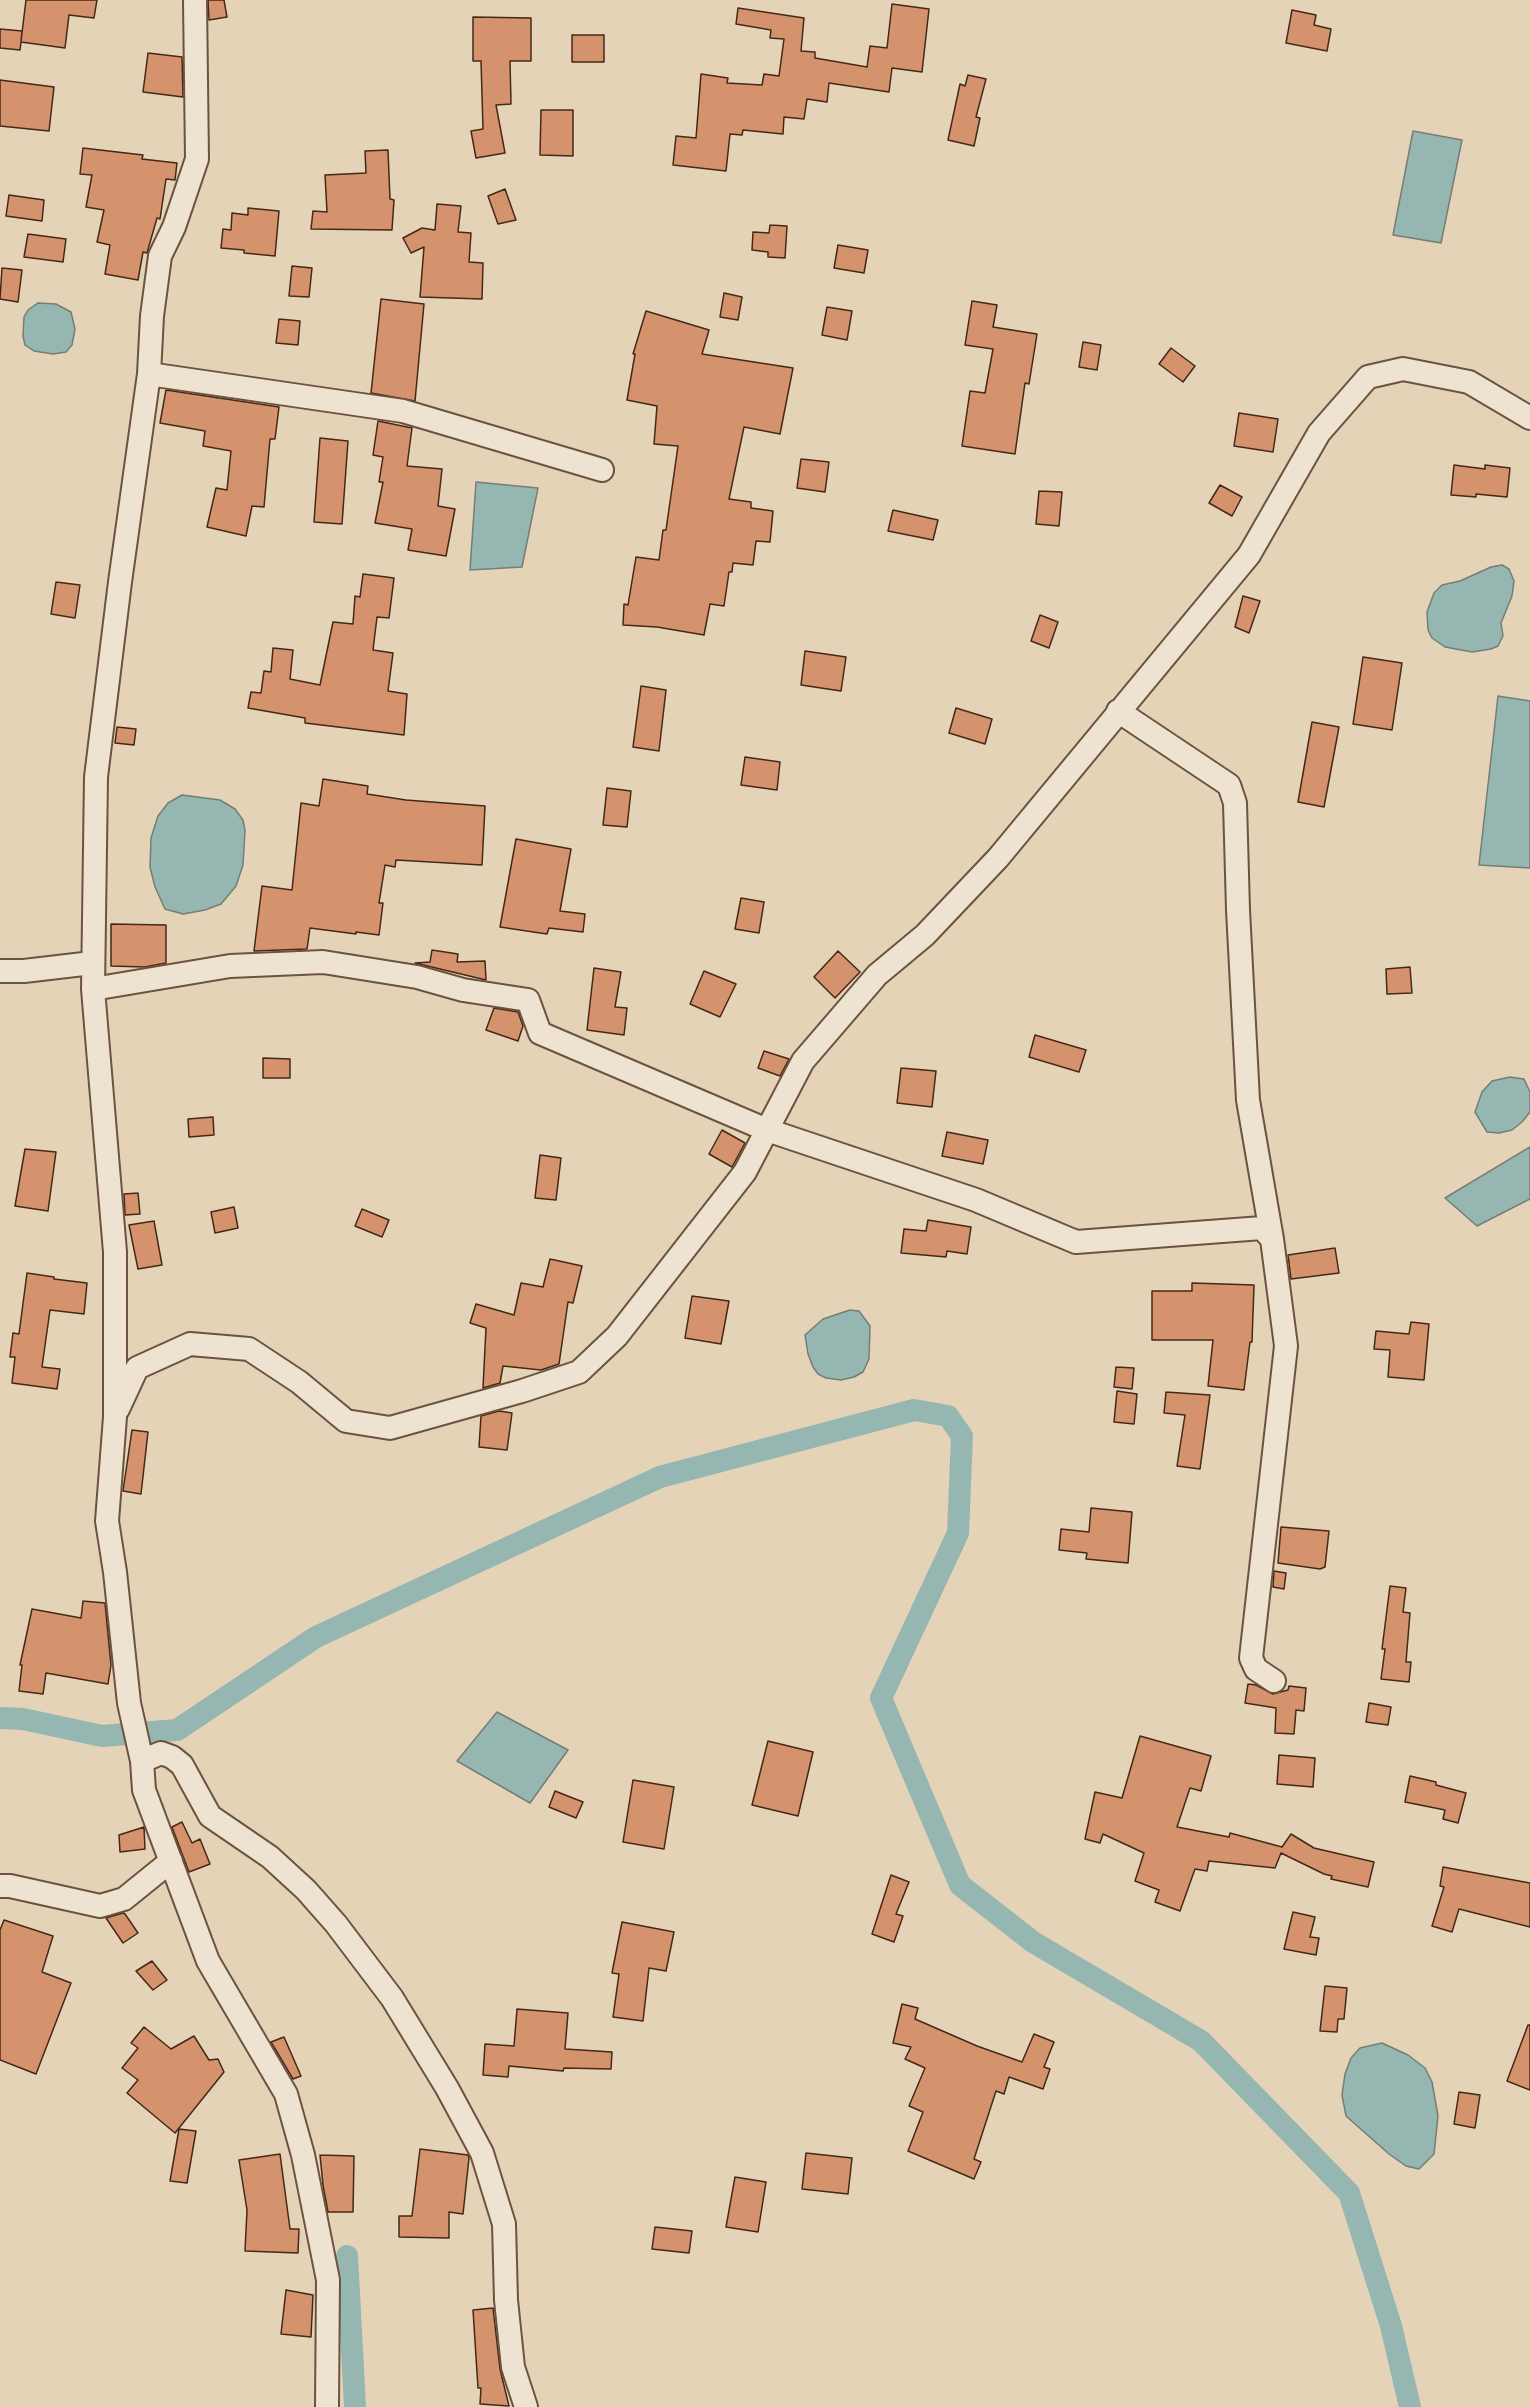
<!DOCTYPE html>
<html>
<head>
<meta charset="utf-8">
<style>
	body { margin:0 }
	canvas { display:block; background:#e5d3b8 }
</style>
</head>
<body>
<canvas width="1530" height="2407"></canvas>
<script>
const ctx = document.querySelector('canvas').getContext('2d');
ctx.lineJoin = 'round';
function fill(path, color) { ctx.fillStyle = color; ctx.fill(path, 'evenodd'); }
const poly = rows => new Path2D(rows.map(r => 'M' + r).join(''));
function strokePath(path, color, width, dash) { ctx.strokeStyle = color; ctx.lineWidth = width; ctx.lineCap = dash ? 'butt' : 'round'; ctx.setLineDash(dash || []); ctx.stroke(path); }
const water = poly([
	[1413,131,1462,140,1441,243,1393,235,1413,131],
	[38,303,56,304,71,312,75,329,72,345,66,352,53,354,34,351,25,345,23,336,24,317,28,310,38,303],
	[476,482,538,488,522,567,470,570,476,482],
	[1502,565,1509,569,1514,581,1512,596,1501,623,1503,636,1498,646,1491,649,1472,652,1445,647,1432,638,1428,630,1427,612,1434,593,1442,585,1460,581,1491,567,1502,565],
	[1498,696,1530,701,1530,868,1479,865,1498,696],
	[182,795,220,800,235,809,243,820,245,830,243,865,236,886,221,904,205,910,183,914,165,909,155,887,150,867,151,838,158,816,168,803,182,795],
	[1510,1077,1524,1079,1530,1092,1530,1112,1522,1122,1512,1130,1499,1133,1487,1132,1475,1112,1482,1092,1492,1081,1510,1077],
	[1530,1147,1530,1199,1477,1226,1445,1198,1530,1147],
	[850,1310,859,1311,870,1326,869,1359,863,1372,854,1377,841,1380,826,1378,818,1374,813,1367,808,1354,805,1335,823,1319,850,1310],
	[497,1712,568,1750,530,1803,457,1761,497,1712],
	[1382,2043,1408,2055,1425,2068,1432,2082,1438,2116,1434,2154,1419,2169,1406,2166,1389,2154,1346,2116,1342,2095,1345,2074,1351,2058,1360,2048,1382,2043]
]);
const canal = poly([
	[0,1718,23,1719,102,1736,177,1730,316,1637,660,1477,914,1410,948,1416,962,1436,958,1533,881,1698,960,1885,1033,1942,1201,2041,1349,2193,1391,2326,1410,2407],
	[347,2256,355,2407]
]);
const building = poly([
	[26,0,97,0,94,18,69,15,65,48,21,42,20,50,0,48,0,29,22,31,21,41,26,0],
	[208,0,224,0,227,17,209,20,208,0],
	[892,4,929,9,922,72,892,68,889,92,829,83,827,102,807,99,804,119,784,117,783,134,743,130,742,135,730,134,726,171,673,165,676,136,696,138,701,74,728,78,727,83,762,85,764,74,779,76,784,39,770,38,771,30,736,24,738,8,804,18,801,51,815,52,815,58,867,67,870,46,887,48,892,4],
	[1292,10,1316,15,1314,25,1331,29,1327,51,1286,43,1292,10],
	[473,17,531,18,531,61,510,61,511,104,496,105,505,153,476,158,471,131,483,129,481,61,473,61,473,17],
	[572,35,604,35,604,62,572,62,572,35],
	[148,53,182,57,183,97,143,92,148,53],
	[968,75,986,79,976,117,980,118,974,146,948,140,960,84,965,86,968,75],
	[0,80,54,87,49,131,0,126,0,80],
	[541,110,573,110,573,156,540,155,541,110],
	[83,148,143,155,142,159,177,163,175,180,166,179,160,219,157,218,147,253,143,252,138,280,105,274,110,245,97,242,104,210,86,207,92,175,80,174,83,148],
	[388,150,390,199,394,200,392,230,311,229,313,211,327,212,325,175,366,173,365,151,388,150],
	[505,189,516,220,498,224,488,196,505,189],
	[9,195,44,200,42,221,6,216,9,195],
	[437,204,461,206,458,232,471,233,469,262,483,263,482,299,420,297,424,247,411,253,403,238,422,228,435,230,437,204],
	[248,208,279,211,275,256,244,253,244,250,221,248,223,229,231,230,232,213,248,215,248,208],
	[770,225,787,226,785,258,768,257,768,252,752,250,753,232,769,233,770,225],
	[28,234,66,239,63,262,24,257,28,234],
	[838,245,868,250,864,273,834,268,838,245],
	[292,266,312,268,309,297,289,296,292,266],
	[2,268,22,270,18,302,0,299,2,268],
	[724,293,742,297,738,320,720,317,724,293],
	[381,299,424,304,415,401,371,393,381,299],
	[972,301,997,305,993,327,1037,334,1029,384,1025,383,1015,454,962,446,970,391,985,393,993,349,965,345,972,301],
	[827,307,852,311,847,340,822,335,827,307],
	[646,311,709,330,702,354,793,368,780,434,744,427,729,499,751,502,751,508,773,511,770,542,756,541,753,565,733,563,732,572,729,572,724,606,710,604,704,635,657,627,623,625,624,604,628,605,636,557,659,560,663,530,666,530,678,446,654,444,657,406,627,400,635,354,633,354,646,311],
	[279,319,300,321,298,345,276,343,279,319],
	[1083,342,1101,345,1097,370,1079,367,1083,342],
	[1171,348,1195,366,1183,382,1159,364,1171,348],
	[166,390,279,407,275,439,270,439,264,507,252,506,246,536,207,527,216,488,227,490,231,451,203,446,205,431,160,423,166,390],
	[1239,413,1278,419,1273,452,1234,446,1239,413],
	[378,421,412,428,407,466,442,469,438,506,455,509,446,556,408,550,412,529,375,523,383,482,379,482,383,457,373,455,378,421],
	[320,438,348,441,342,524,314,522,320,438],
	[801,459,829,462,825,492,797,488,801,459],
	[1454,465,1485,469,1485,465,1510,468,1507,497,1476,494,1476,497,1451,495,1454,465],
	[1220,485,1242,497,1232,516,1209,503,1220,485],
	[1039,491,1062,492,1059,526,1036,524,1039,491],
	[893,510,938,520,933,540,888,531,893,510],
	[363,574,394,578,389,618,377,617,373,650,393,653,388,691,407,694,404,735,305,723,305,718,248,708,251,692,261,693,264,671,271,672,273,648,293,650,290,679,320,685,333,622,353,624,355,596,360,597,363,574],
	[56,582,80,585,75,618,51,614,56,582],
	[1243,596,1260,601,1249,633,1235,627,1243,596],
	[1040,615,1058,622,1049,648,1031,641,1040,615],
	[805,651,846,657,841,691,801,685,805,651],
	[1363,657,1402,663,1392,730,1353,724,1363,657],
	[641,686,666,690,659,751,633,747,641,686],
	[956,708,992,719,985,744,949,733,956,708],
	[1312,722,1339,727,1324,807,1298,802,1312,722],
	[117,727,136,729,134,745,115,743,117,727],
	[745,757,780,762,777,790,741,785,745,757],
	[323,779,368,786,367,794,406,800,485,806,482,865,396,860,395,867,385,865,379,903,383,903,379,935,356,932,356,934,310,928,307,949,254,951,262,886,292,890,301,803,319,806,323,779],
	[607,788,631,791,627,827,603,825,607,788],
	[516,839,571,849,560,911,585,914,583,932,549,928,547,934,500,927,516,839],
	[741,898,764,902,759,933,735,929,741,898],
	[111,924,166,925,166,963,145,967,111,966,111,924],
	[432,950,458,954,457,962,485,961,486,980,415,963,430,962,432,950],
	[838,951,860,972,835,998,814,977,838,951],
	[1410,967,1412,993,1387,994,1386,969,1410,967],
	[594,968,621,972,615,1007,627,1008,624,1035,587,1030,594,968],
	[704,971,736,984,720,1017,690,1004,704,971],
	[494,1008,518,1012,523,1026,518,1041,486,1030,494,1008],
	[1035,1035,1086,1050,1079,1072,1029,1057,1035,1035],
	[764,1051,789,1059,780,1076,758,1068,764,1051],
	[263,1058,290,1059,290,1078,263,1078,263,1058],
	[901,1068,936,1071,932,1107,897,1103,901,1068],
	[213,1117,214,1135,189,1137,188,1119,213,1117],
	[722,1130,745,1143,732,1167,709,1154,722,1130],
	[947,1132,988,1140,983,1164,942,1156,947,1132],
	[25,1149,56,1152,48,1211,15,1206,25,1149],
	[540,1155,561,1158,556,1200,535,1198,540,1155],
	[138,1193,140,1214,125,1215,124,1194,138,1193],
	[234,1207,238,1228,215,1233,211,1212,234,1207],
	[362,1209,389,1220,382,1237,355,1226,362,1209],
	[928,1220,971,1227,967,1254,947,1251,946,1257,901,1253,904,1229,926,1231,928,1220],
	[154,1221,162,1265,138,1269,129,1225,154,1221],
	[1335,1248,1339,1273,1291,1279,1288,1255,1335,1248],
	[550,1259,582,1266,573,1303,568,1302,559,1364,541,1370,503,1366,500,1383,483,1388,486,1328,470,1323,476,1304,514,1315,521,1283,543,1287,550,1259],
	[27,1273,54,1277,54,1279,87,1283,84,1314,50,1310,42,1367,60,1369,57,1389,12,1383,15,1357,10,1357,13,1333,19,1334,27,1273],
	[1192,1283,1254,1285,1252,1342,1250,1342,1244,1390,1208,1386,1213,1340,1152,1340,1152,1291,1192,1291,1192,1283],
	[692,1296,729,1301,721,1344,685,1338,692,1296],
	[1411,1322,1429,1324,1424,1380,1388,1377,1390,1350,1374,1349,1376,1331,1409,1334,1411,1322],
	[1116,1367,1134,1368,1132,1389,1114,1387,1116,1367],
	[1117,1391,1137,1394,1134,1424,1114,1422,1117,1391],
	[1166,1392,1210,1395,1200,1469,1177,1466,1185,1415,1164,1413,1166,1392],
	[499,1411,512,1413,507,1450,479,1447,481,1416,499,1411],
	[132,1430,148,1432,141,1494,123,1491,132,1430],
	[1091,1508,1132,1512,1128,1563,1086,1559,1087,1553,1059,1550,1061,1529,1089,1532,1091,1508],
	[1281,1527,1329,1531,1325,1567,1320,1569,1278,1563,1281,1527],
	[1274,1571,1286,1573,1284,1589,1273,1587,1274,1571],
	[1390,1586,1406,1588,1403,1612,1410,1613,1406,1662,1411,1662,1409,1682,1381,1679,1385,1649,1382,1649,1390,1586],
	[83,1601,105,1603,111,1665,108,1684,46,1673,43,1694,19,1691,22,1665,20,1665,32,1609,81,1618,83,1601],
	[1248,1684,1256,1685,1273,1694,1288,1690,1289,1686,1306,1688,1304,1711,1296,1710,1294,1734,1275,1733,1276,1708,1245,1703,1248,1684],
	[1369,1703,1391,1707,1388,1725,1366,1722,1369,1703],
	[1140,1736,1211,1756,1201,1791,1190,1788,1177,1827,1229,1837,1230,1833,1282,1847,1291,1834,1314,1848,1374,1862,1368,1887,1331,1879,1332,1876,1324,1874,1281,1853,1275,1868,1209,1861,1207,1871,1195,1869,1180,1911,1155,1902,1159,1890,1135,1881,1144,1853,1103,1834,1100,1843,1085,1839,1095,1792,1122,1798,1140,1736],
	[768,1741,813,1752,798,1816,752,1805,768,1741],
	[1279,1755,1315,1758,1313,1787,1277,1784,1279,1755],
	[1410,1776,1436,1782,1436,1785,1466,1793,1458,1823,1443,1819,1445,1810,1405,1802,1410,1776],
	[633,1780,674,1787,664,1849,623,1842,633,1780],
	[555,1791,583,1802,576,1818,549,1807,555,1791],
	[182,1822,192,1843,200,1839,210,1864,189,1872,172,1827,182,1822],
	[144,1827,145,1849,120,1852,119,1835,144,1827],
	[1443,1867,1530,1883,1530,1927,1459,1909,1452,1932,1432,1926,1444,1887,1440,1886,1443,1867],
	[891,1875,909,1882,896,1914,903,1916,894,1942,872,1934,891,1875],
	[1293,1912,1315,1917,1310,1937,1319,1938,1316,1955,1284,1949,1293,1912],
	[123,1913,125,1914,138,1933,123,1943,106,1918,123,1913],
	[4,1920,53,1936,42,1972,71,1983,36,2074,0,2060,0,1930,4,1920],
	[622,1922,674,1932,666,1971,649,1968,643,2021,613,2017,619,1974,612,1973,622,1922],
	[152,1961,167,1980,153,1990,136,1971,152,1961],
	[1325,1986,1347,1988,1344,2019,1338,2019,1337,2032,1320,2031,1325,1986],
	[902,2004,918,2008,915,2019,977,2046,1022,2062,1034,2034,1054,2042,1044,2067,1050,2069,1043,2089,1009,2077,1004,2094,996,2091,974,2159,981,2162,974,2179,908,2151,923,2112,909,2106,925,2068,905,2059,911,2047,893,2043,902,2004],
	[517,2009,568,2013,565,2049,612,2052,611,2069,564,2068,563,2071,509,2066,508,2077,483,2075,485,2044,514,2046,517,2009],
	[1528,2025,1530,2025,1530,2090,1507,2081,1528,2025],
	[144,2027,171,2049,194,2036,209,2060,218,2059,224,2072,175,2133,127,2093,138,2080,122,2068,138,2048,131,2043,144,2027],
	[284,2037,301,2076,293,2079,271,2042,284,2037],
	[1459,2092,1480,2095,1475,2128,1454,2124,1459,2092],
	[179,2129,196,2131,187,2183,170,2181,179,2129],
	[420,2149,468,2155,469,2158,463,2214,449,2212,449,2238,399,2237,399,2216,412,2216,420,2149],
	[806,2153,852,2158,848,2194,802,2189,806,2153],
	[280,2154,290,2229,299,2229,298,2253,245,2251,247,2210,239,2160,280,2154],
	[320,2155,354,2156,353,2212,328,2212,323,2185,320,2155],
	[735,2177,766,2182,758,2232,726,2227,735,2177],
	[655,2227,692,2231,689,2253,652,2249,655,2227],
	[286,2290,313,2295,311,2337,281,2334,286,2290],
	[493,2308,500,2369,509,2406,480,2404,481,2388,478,2388,473,2310,493,2308]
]);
const minor = poly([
	[195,0,197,159,174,227,160,256,152,316,149,374,120,582,96,777,93,989,115,1252,115,1417,107,1521,115,1572,129,1703,142,1761,144,1790,208,1961,286,2094,303,2155,328,2280,327,2407],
	[149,374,403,411,602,470],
	[1118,711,1229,785,1235,803,1238,910,1248,1100,1272,1239,1286,1346,1251,1658,1256,1669,1274,1681],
	[0,971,24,971,92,963],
	[93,989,230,966,323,962,417,977,463,990,528,1000,540,1033,767,1130,976,1200,1076,1242,1262,1228,1272,1239],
	[118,1409,137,1368,190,1344,249,1349,299,1382,346,1421,390,1428,522,1391,579,1372,617,1336,745,1172,803,1061,877,975,925,935,998,858,1249,555,1319,433,1368,377,1403,369,1469,382,1530,418],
	[142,1761,161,1753,172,1757,182,1765,210,1816,270,1857,306,1890,336,1924,392,1998,447,2088,482,2153,504,2224,506,2300,513,2367,526,2407],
	[0,1886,10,1886,100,1906,124,1899,171,1861]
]);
fill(water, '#96b7b1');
strokePath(water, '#757e74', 1.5);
strokePath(canal, '#96b7b1', 22);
fill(building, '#d5936d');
strokePath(building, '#442818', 1.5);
strokePath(minor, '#6c5340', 26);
strokePath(minor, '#eee2d1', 22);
</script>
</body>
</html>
